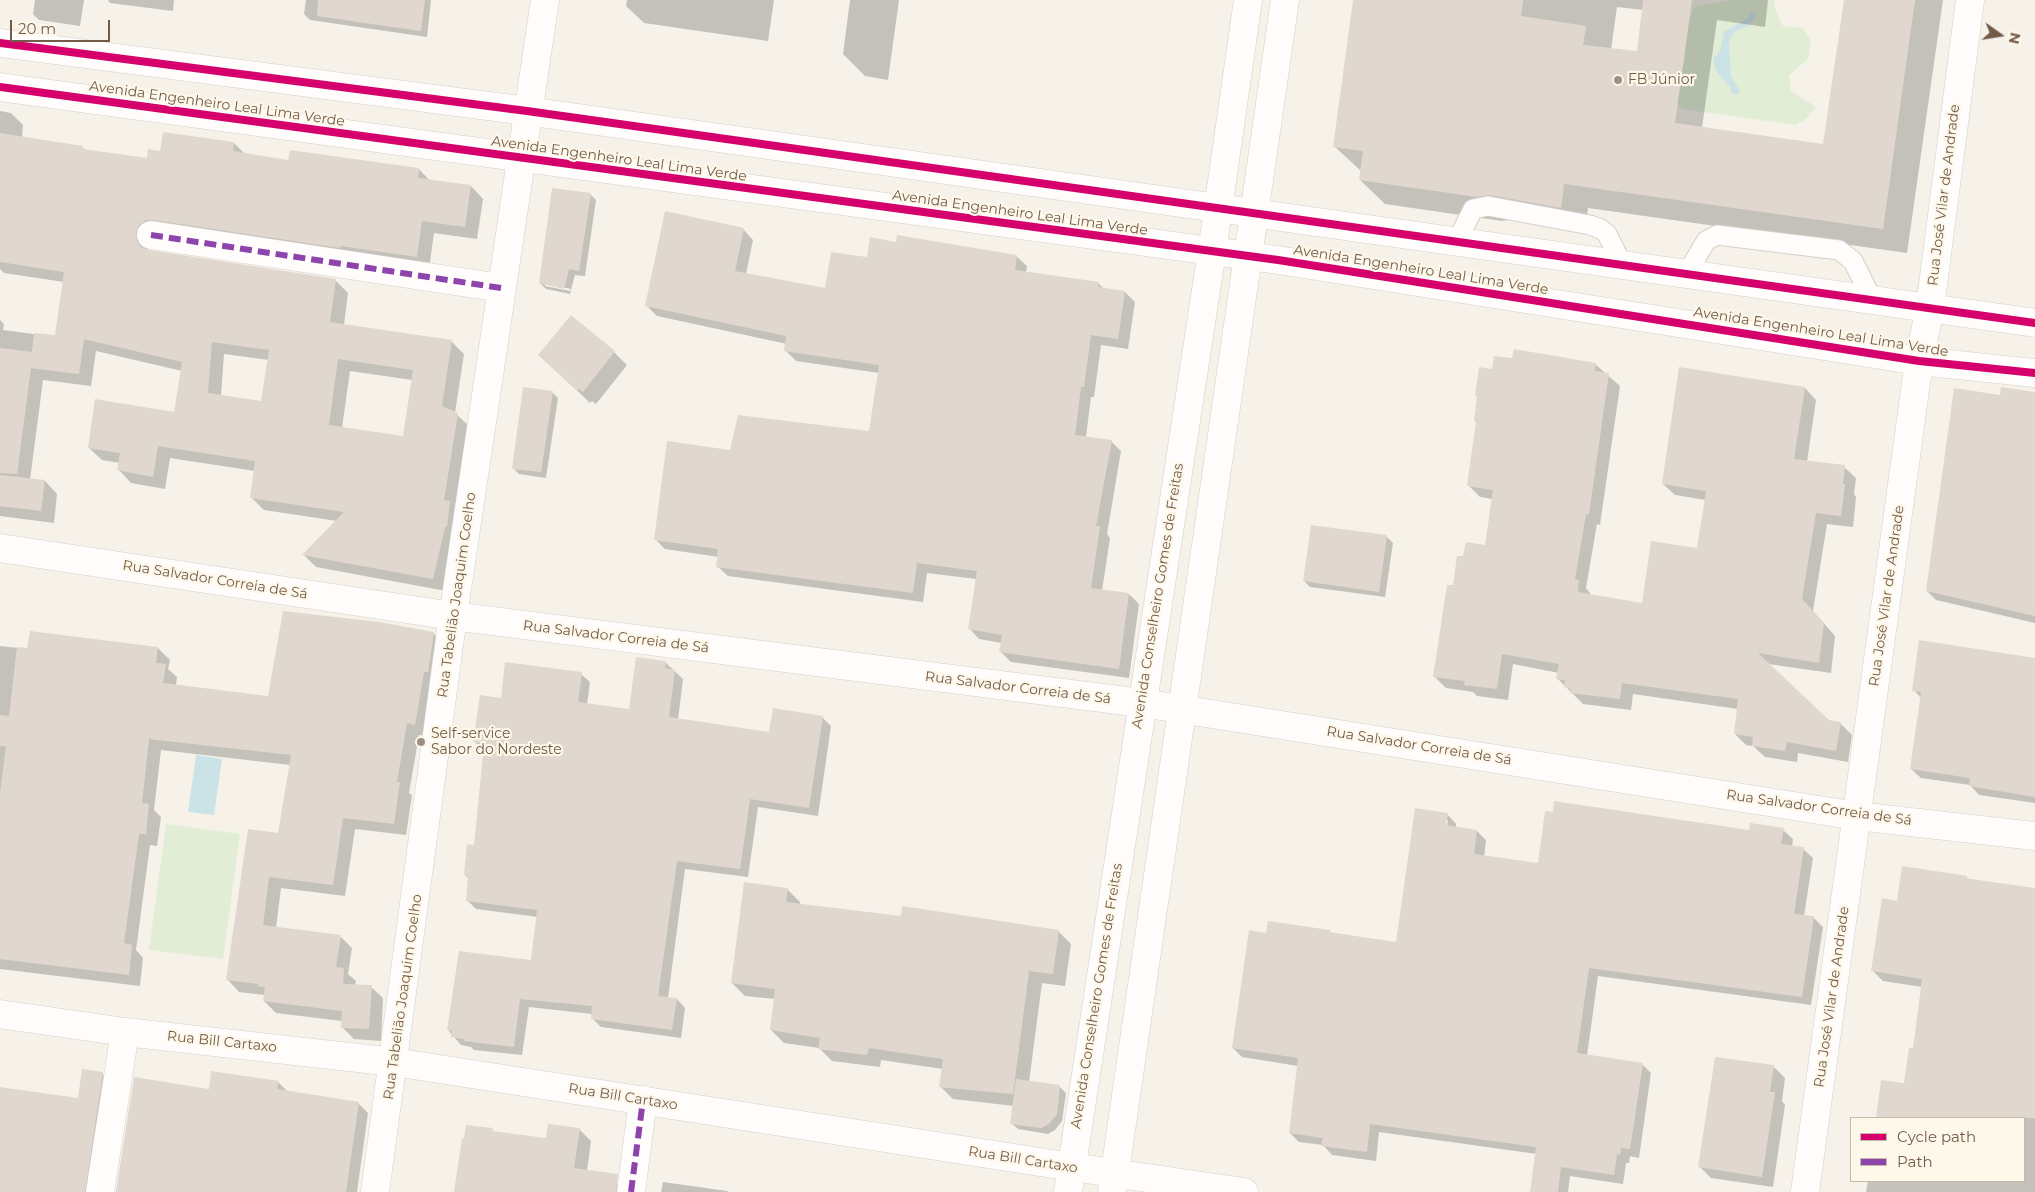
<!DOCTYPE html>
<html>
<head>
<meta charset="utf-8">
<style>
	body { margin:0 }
	#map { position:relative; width:2035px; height:1192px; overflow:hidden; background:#f6f2ea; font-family:Montserrat,sans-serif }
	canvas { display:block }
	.legend { position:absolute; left:1850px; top:1117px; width:175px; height:65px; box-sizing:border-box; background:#fef8ea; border:1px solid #c6b9aa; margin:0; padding:6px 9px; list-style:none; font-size:15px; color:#735b4a }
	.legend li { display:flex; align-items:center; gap:10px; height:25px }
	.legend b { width:25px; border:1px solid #c6b9aa }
	.north { position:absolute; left:1975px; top:10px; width:50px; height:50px; -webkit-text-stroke:4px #fef8ea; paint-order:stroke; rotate:103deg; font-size:14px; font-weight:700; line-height:20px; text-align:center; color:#735b4a }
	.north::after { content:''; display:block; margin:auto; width:18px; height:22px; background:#735b4a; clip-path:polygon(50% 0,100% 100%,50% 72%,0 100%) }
	.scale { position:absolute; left:10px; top:20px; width:100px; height:22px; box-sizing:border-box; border:2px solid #735b4a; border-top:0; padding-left:6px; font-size:15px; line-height:18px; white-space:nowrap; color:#735b4a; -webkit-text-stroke:4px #fef8ea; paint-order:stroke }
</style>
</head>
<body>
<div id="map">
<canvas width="2035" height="1192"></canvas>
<ul class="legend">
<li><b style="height:6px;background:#d6006c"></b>Cycle path</li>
<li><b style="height:6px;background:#8e44ad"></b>Path</li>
</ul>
<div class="north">N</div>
<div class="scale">20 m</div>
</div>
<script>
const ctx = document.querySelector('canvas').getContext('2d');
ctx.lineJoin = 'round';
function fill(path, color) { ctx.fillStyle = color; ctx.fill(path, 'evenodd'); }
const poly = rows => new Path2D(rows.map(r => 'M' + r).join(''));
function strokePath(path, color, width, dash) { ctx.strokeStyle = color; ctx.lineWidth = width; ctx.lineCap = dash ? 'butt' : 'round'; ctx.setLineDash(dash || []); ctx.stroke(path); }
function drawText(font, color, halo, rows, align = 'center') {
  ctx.font = font + ' Montserrat,sans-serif'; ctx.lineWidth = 4.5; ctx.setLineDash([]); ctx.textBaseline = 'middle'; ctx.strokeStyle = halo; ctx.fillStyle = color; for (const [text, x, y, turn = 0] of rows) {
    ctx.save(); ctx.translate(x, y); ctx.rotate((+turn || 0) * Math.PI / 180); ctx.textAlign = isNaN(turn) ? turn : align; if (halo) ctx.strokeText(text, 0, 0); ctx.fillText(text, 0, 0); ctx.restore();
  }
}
const green = poly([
	[1730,0,1775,0,1774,6,1783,26,1803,28,1811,40,1808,59,1789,75,1791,91,1816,107,1807,118,1796,125,1682,109,1666,93,1685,61,1684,33,1694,7],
	[166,824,240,834,223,959,149,950]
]);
const water = poly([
	[1751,12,1757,13,1755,18,1748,26,1736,31,1731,36,1729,44,1731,77,1740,91,1736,95,1732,94,1730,87,1716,71,1713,59,1720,51,1724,32,1748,18],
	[196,755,222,759,214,815,188,812]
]);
const shadow = poly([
	[35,0,84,0,80,26,39,20,33,14],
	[108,0,174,0,173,11,110,3],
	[306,0,431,0,427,37,310,20,304,14],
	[627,0,774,0,768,41,644,23,626,6],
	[850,0,899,0,888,80,865,76,843,54],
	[1354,0,1768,0,1765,27,1717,20,1702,128,1824,145,1845,0,1943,0,1907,253,1588,208,1585,232,1515,219,1502,221,1385,204,1360,180,1361,171,1334,146],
	[1617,7,1643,10,1638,53,1611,50],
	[0,111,11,113,23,125,22,138,82,147,86,151,148,159,161,152,164,134,234,143,245,154,289,161,419,169,430,181,471,186,483,199,477,239,434,233,429,269,148,246,148,252,335,280,348,293,344,325,451,341,464,354,455,413,470,427,446,591,316,567,304,555,337,521,264,510,251,497,255,471,170,458,165,489,131,483,119,470,120,463,102,460,89,448,175,413,182,371,96,351,91,386,43,380,30,480,45,481,57,494,54,523,0,516,0,320,4,324,3,330,56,337,64,282,4,273,0,269],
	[224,354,269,360,262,403,221,396],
	[350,371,412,380,404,438,342,428],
	[590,194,596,200,585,276,575,275,570,294,546,289,540,283],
	[545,283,571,289,570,291,545,286],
	[743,229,753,240,746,274,826,289,868,259,897,243,1016,256,1027,266,1026,273,1098,283,1104,289,1125,292,1135,302,1128,349,1101,345,1094,397,1091,397,1086,437,1111,441,1121,451,1107,534,1110,538,1102,591,1129,594,1139,604,1129,678,1011,662,1000,651,1002,643,979,639,969,628,976,579,927,573,923,602,728,576,717,566,719,557,665,549,655,539,731,451,871,432,879,373,796,361,786,351,787,344,657,316,646,305],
	[571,317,614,352,627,365,596,404,592,401,590,403,553,367],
	[1595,364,1620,386,1600,525,1597,524,1586,588,1590,593,1590,595,1643,604,1698,549,1706,500,1675,495,1663,484,1805,388,1816,400,1807,462,1844,467,1856,478,1854,494,1856,497,1853,527,1827,524,1813,611,1835,636,1831,673,1768,664,1828,721,1840,723,1852,735,1848,762,1798,753,1797,762,1765,757,1753,746,1746,745,1735,734,1738,709,1633,694,1631,710,1583,704,1558,679,1559,673,1513,664,1508,700,1477,696,1473,692,1446,688,1434,676,1454,587,1464,558,1486,546,1493,499,1480,497,1468,485,1477,423,1475,421,1478,398,1476,396,1493,370],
	[552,392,558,398,546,478,519,474,513,468],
	[2035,393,2035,623,1936,600,1927,591,2001,396],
	[1312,526,1387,537,1393,543,1385,597,1310,587,1304,581],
	[433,633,445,645,427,736,419,735,409,793,412,795,406,835,355,829,345,896,281,888,276,928,340,936,352,948,348,974,356,981,355,986,371,987,383,998,381,1041,354,1039,342,1027,342,1021,276,1013,264,1001,265,995,239,992,228,980,279,835,290,765,161,750,154,810,161,817,157,846,150,845,136,950,143,958,140,986,0,969,0,646,28,649,158,648,170,660,168,669,177,677,176,685,269,697],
	[2035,659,2035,803,1979,795,1970,785,1921,778,1911,769,1921,698,1914,690],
	[665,662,683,679,678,720,770,733,822,717,831,726,818,816,758,807,748,877,685,869,668,998,677,999,685,1008,681,1038,601,1027,592,1018,592,1014,529,1007,522,1055,474,1050,471,1047,461,1045,448,1030,532,962,538,917,476,909,467,900,469,879,465,875,475,846,485,751,475,742,502,699,581,674,590,682,587,705,630,710],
	[1447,814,1456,824,1456,827,1477,831,1486,840,1484,857,1539,864,1750,831,1783,830,1793,839,1792,847,1803,849,1813,858,1804,916,1814,918,1823,927,1811,1005,1598,976,1587,1056,1642,1064,1651,1073,1639,1158,1630,1156,1629,1163,1626,1163,1623,1184,1570,1176,1568,1192,1531,1192,1537,1154,1379,1132,1376,1161,1332,1155,1323,1145,1299,1142,1290,1133,1298,1066,1242,1057,1233,1048,1267,934,1329,931,1332,934,1397,943],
	[1445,820,1448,820,1446,831],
	[1966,877,1969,880,2035,889,2035,1192,1866,1192,1868,1181,2024,1181,2024,1118,1877,1118,1882,1082,1905,1084,1914,1050,1922,987,1883,981,1873,971,1898,902],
	[787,889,800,902,800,905,902,917,1058,931,1071,944,1065,986,1042,983,1029,1082,1060,1087,1066,1093,1062,1121,1055,1130,1048,1134,1018,1129,1011,1123,1014,1106,953,1099,940,1086,943,1069,881,1060,880,1067,832,1061,819,1048,784,1043,771,1030,775,999,745,996,732,983],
	[1774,1067,1785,1078,1782,1101,1785,1105,1773,1187,1711,1178,1700,1167],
	[102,1074,112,1083,95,1192,0,1192,0,1088,79,1099],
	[278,1082,288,1092,358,1103,368,1113,357,1192,117,1192,210,1090],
	[579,1129,591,1141,587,1171,608,1174,620,1186,619,1192,455,1192,492,1130,494,1132,547,1139],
	[663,1182,727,1191,728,1192,661,1192]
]);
const building = poly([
	[318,0,425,0,421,31,317,16],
	[1353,0,1523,0,1521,16,1586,26,1583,45,1637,51,1643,0,1692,0,1675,123,1823,144,1844,0,1915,0,1883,229,1564,184,1561,208,1490,195,1477,197,1359,180,1363,151,1333,147],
	[163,132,234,142,233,151,288,160,290,150,419,168,418,178,471,185,465,227,422,221,417,257,341,246,340,248,153,220,146,220,139,225,136,233,137,241,141,247,149,250,336,279,330,322,452,340,442,406,458,413,444,500,450,501,447,527,445,527,433,579,302,555,344,512,250,498,255,461,158,446,153,477,117,470,120,453,88,448,95,399,174,412,182,362,84,339,79,374,31,368,17,474,0,473,0,348,32,352,34,333,55,335,64,272,0,262,0,133,83,146,83,149,147,158,148,149,160,151],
	[212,342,269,350,261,401,208,393],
	[338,359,413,370,403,436,329,425],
	[552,188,591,193,579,271,569,269,564,289,539,283],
	[665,211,744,228,735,271,825,288,831,252,867,257,870,237,896,242,897,235,1017,255,1015,270,1099,282,1098,287,1125,291,1118,339,1091,335,1084,387,1081,387,1075,435,1112,440,1096,526,1100,526,1091,588,1129,593,1119,669,999,652,1002,635,968,629,977,571,917,563,913,593,716,567,718,549,654,540,667,441,730,450,738,415,869,431,879,365,784,351,786,336,645,306],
	[571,315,615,351,583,392,579,389,577,391,538,355],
	[1514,349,1596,363,1595,371,1609,373,1589,514,1586,514,1575,579,1579,580,1578,592,1642,603,1651,541,1697,548,1706,491,1662,484,1679,367,1805,387,1794,459,1845,465,1843,484,1845,484,1841,516,1816,513,1802,599,1824,623,1819,663,1758,653,1829,720,1841,722,1836,751,1787,742,1785,751,1752,746,1753,737,1734,734,1738,699,1622,683,1620,699,1570,693,1571,689,1564,687,1565,680,1556,679,1559,664,1502,654,1497,689,1464,685,1465,681,1433,677,1447,585,1453,585,1457,556,1463,556,1466,542,1485,545,1493,490,1467,486,1476,421,1474,421,1477,396,1475,396,1479,367,1492,369,1494,356,1512,358],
	[523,387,553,391,541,472,512,469],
	[2001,387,2035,392,2035,616,1926,591,1954,388,2000,395],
	[0,475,45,480,41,511,0,506],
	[1311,525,1387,535,1379,592,1303,581],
	[283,611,379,622,434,632,428,672,424,672,415,725,407,723,397,782,400,782,394,824,343,818,333,885,269,877,263,925,341,935,336,967,344,968,343,984,372,985,369,1029,341,1028,342,1011,263,1001,265,987,258,986,258,984,226,980,248,829,278,833,291,755,149,739,142,803,149,804,146,834,139,834,124,943,132,945,129,975,0,959,0,794,6,746,0,746,0,715,9,716,17,647,27,648,30,631,158,647,156,663,166,664,163,683,268,696],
	[1919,640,2035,658,2035,797,1969,786,1970,778,1910,769,1921,692,1912,691],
	[636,657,666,661,665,668,675,670,669,717,769,732,773,708,823,716,809,808,750,799,740,869,677,861,658,996,677,998,672,1030,591,1019,592,1006,520,999,514,1047,464,1041,464,1039,451,1037,452,1031,447,1030,459,951,531,960,537,910,466,901,468,876,464,875,467,844,474,845,484,744,473,742,480,695,501,698,505,662,582,672,578,702,629,709],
	[1554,801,1749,830,1750,823,1784,828,1781,844,1804,847,1794,914,1814,916,1802,997,1589,968,1577,1053,1643,1063,1630,1149,1621,1148,1620,1155,1617,1154,1614,1175,1561,1167,1558,1192,1530,1192,1536,1147,1370,1124,1367,1152,1321,1146,1323,1138,1289,1133,1298,1058,1232,1048,1249,930,1266,933,1268,921,1330,930,1329,932,1396,942,1415,808,1448,813,1446,825,1477,830,1474,854,1538,863,1545,811,1553,812],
	[1902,866,1967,876,1966,878,1971,879,2035,888,2035,1118,1876,1118,1881,1080,1904,1083,1909,1048,1913,1048,1922,979,1871,971,1882,898,1897,901],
	[744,882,788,888,786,902,901,916,902,906,1059,930,1053,974,1029,971,1013,1094,939,1087,943,1059,869,1048,867,1055,818,1049,820,1038,770,1030,775,989,731,983],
	[1715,1057,1774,1065,1770,1092,1775,1092,1762,1177,1698,1167],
	[82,1069,103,1072,85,1192,0,1192,0,1087,78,1098],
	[211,1071,279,1081,277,1089,359,1102,346,1192,116,1192,134,1077,209,1089],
	[1016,1079,1060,1085,1057,1114,1049,1124,1041,1128,1010,1124],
	[548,1124,580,1128,574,1168,618,1174,616,1192,454,1192,462,1138,464,1138,466,1125,493,1128,492,1131,546,1138]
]);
const service = poly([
	[1456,243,1473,209,1488,206,1590,225,1601,229,1607,234,1623,266],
	[1686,275,1706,241,1717,235,1839,250,1853,261,1873,301]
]);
const minor = poly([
	[151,235,501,288],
	[0,548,453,616,1142,703,1857,816,2035,836],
	[0,1014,125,1032,394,1062,1072,1167,1244,1192],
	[100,1192,125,1032],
	[375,1192,453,616,545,0],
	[631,1192,643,1100],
	[1805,1192,1919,361,1930,308,1970,0]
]);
const tertiary = poly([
	[1068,1192,1212,251],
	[1112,1192,1248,256]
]);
const secondary = poly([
	[0,43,527,111,2035,323],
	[0,87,1278,260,1919,361,2035,373],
	[1212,251,1248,0],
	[1248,256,1285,0]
]);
const quiet = poly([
	[151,235,501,288],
	[631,1192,643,1100]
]);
const cycleway = poly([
	[0,43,527,111,2035,323],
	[0,87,1278,260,1919,361,2035,373]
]);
const markers = [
	[1618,80,5,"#a19082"],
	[421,742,5,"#a19082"]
];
const poiNames = [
	["FB Júnior",1628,80],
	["Self-service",431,734],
	["Sabor do Nordeste",431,750]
];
const streetNames = [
	["Avenida Engenheiro Leal Lima Verde",217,104,8],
	["Avenida Engenheiro Leal Lima Verde",619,159,8],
	["Rua José Vilar de Andrade",1944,195,-83],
	["Avenida Engenheiro Leal Lima Verde",1020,213,8],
	["Avenida Engenheiro Leal Lima Verde",1421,270,9],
	["Avenida Engenheiro Leal Lima Verde",1821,332,9],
	["Rua Salvador Correia de Sá",215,580,9],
	["Rua Tabelião Joaquim Coelho",457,595,-82],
	["Avenida Conselheiro Gomes de Freitas",1158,596,-81],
	["Rua José Vilar de Andrade",1887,596,-82],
	["Rua Salvador Correia de Sá",616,637,7],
	["Rua Salvador Correia de Sá",1018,688,7],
	["Rua Salvador Correia de Sá",1419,746,9],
	["Rua Salvador Correia de Sá",1819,808,8],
	["Avenida Conselheiro Gomes de Freitas",1097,996,-81],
	["Rua Tabelião Joaquim Coelho",403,997,-82],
	["Rua José Vilar de Andrade",1832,997,-82],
	["Rua Bill Cartaxo",222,1042,6],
	["Rua Bill Cartaxo",623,1097,9],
	["Rua Bill Cartaxo",1023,1160,9]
];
fill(green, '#e1edd5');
fill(water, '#cbe3e6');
fill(shadow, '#0003');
fill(building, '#e0d8cf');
strokePath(service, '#d5cfc8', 21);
strokePath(minor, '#d5cfc8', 29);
strokePath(tertiary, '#d5cfc8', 29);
strokePath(secondary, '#d5cec6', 29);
strokePath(service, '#fefdfc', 19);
strokePath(minor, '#fefdfc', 28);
strokePath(tertiary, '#fefdfc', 28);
strokePath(secondary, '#fefdfc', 28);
strokePath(quiet, '#8e44ad', 6, [12, 6]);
strokePath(cycleway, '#d6006c', 8);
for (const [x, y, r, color] of markers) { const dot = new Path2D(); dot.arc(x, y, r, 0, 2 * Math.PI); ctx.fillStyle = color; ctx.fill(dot); strokePath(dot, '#fef8ea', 2); }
drawText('14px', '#735b4a', '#fef8ea', poiNames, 'left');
drawText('14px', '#735b4a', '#fef8ea', streetNames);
</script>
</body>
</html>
